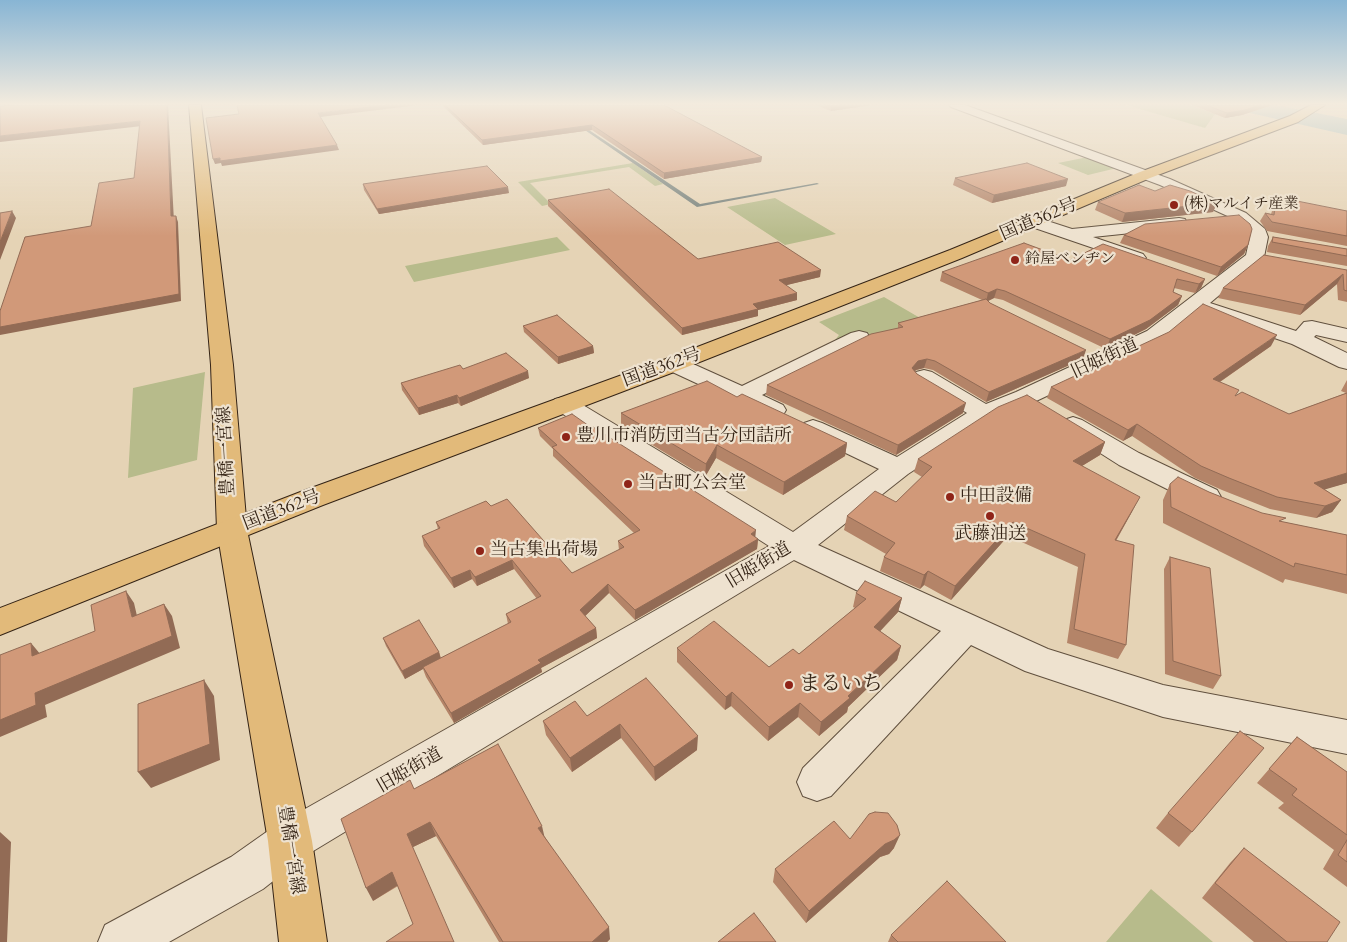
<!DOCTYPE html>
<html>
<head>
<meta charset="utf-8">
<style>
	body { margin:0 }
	canvas { display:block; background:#e5d3b5 }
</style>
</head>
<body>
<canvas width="1347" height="942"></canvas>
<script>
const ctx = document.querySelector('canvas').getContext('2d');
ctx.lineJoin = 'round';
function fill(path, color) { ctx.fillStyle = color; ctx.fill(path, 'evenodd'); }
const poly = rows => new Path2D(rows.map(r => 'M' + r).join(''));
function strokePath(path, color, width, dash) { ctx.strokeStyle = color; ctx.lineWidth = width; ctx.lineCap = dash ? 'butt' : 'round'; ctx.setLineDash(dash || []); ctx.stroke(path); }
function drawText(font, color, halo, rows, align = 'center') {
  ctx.font = font + ' Cardo,"Noto Serif JP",serif'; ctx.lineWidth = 4.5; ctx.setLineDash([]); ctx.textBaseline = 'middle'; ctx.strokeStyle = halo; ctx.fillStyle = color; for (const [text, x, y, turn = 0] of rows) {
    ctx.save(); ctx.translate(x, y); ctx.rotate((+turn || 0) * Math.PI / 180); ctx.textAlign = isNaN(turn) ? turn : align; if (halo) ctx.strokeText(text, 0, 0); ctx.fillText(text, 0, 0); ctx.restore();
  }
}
const green = poly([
	[1126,105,1191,105,1215,114,1205,128],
	[1088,157,1117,168,1088,175,1058,163],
	[633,163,663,184,655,186,629,167,530,183,551,204,542,206,518,182],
	[775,198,836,234,785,245,727,207],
	[557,237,570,250,414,282,405,266],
	[884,297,927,322,827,350,839,335,819,322],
	[205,372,197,460,128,478,133,388],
	[1151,889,1213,942,1106,942]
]);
const stream = poly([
	[580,124,700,204,817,183,819,184,697,207,579,126,580,124]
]);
const river = poly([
	[1233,105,1276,105,1347,119,1347,135,1237,110,1233,105]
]);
const minor = poly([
	[949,105,965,105,1170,179,1246,213,1265,229,1268,237,1264,257,1210,303,1296,331,1304,322,1312,321,1347,329,1347,342,1316,335,1314,337,1347,353,1347,369,1339,367,1292,344,1198,312,1163,341,1034,402,993,418,908,474,818,545,1048,649,1163,685,1347,720,1347,754,1163,717,1025,671,971,645,831,796,817,801,803,796,797,782,803,768,941,631,794,560,305,856,263,889,169,942,98,942,105,925,231,857,275,826,769,546,555,409,552,404,555,399,564,397,573,399,793,532,879,469,804,433,800,428,804,423,813,420,822,423,897,457,967,413,916,382,912,377,916,372,924,370,932,372,986,404,1016,392,1147,331,1246,255,1250,237,1248,231,1234,219,1160,185,951,107,949,105],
	[1035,217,1072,229,1179,218,1185,219,1187,223,1185,227,1179,228,1093,237,1143,254,1146,258,1143,262,1137,263,1029,226,1027,222,1029,218,1035,217],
	[859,331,867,333,870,338,867,343,762,395,783,405,786,410,783,415,774,417,765,415,666,369,663,364,666,359,674,357,682,359,742,386,851,333,859,331],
	[1073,417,1082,420,1139,453,1217,490,1221,497,1217,504,1207,506,1197,504,1119,465,1064,430,1060,425,1064,420,1073,417]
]);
const major = poly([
	[189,105,201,105,233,365,247,530,312,841,327,942,279,942,268,841,217,530,211,365,189,105]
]);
const highway = poly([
	[1311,105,1325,105,1298,122,1150,178,962,258,682,369,323,505,0,635,0,608,303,491,666,359,950,250,1140,172,1290,116,1311,105]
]);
const wall = poly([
	[442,105,664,105,762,157,761,162,664,179,592,130,483,145],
	[816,105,872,105,831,111],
	[1192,105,1272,105,1242,115,1225,118],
	[955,178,1066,186,992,203,953,185],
	[363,184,509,193,379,214,364,190],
	[1155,191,1217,203,1213,212,1122,222,1095,210,1098,202],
	[548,200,698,259,820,277,786,285,797,300,758,310,758,316,682,335,548,206],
	[1276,202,1288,204,1347,211,1347,246,1267,231,1260,221,1265,213,1271,214,1272,211],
	[1124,235,1248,245,1244,254,1217,276,1120,243],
	[1273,237,1347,249,1347,266,1267,252,1268,246],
	[1070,260,1205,279,1201,288,1195,293,1174,288,1173,292,1182,296,1178,305,1146,329,1106,349,1003,300,994,298,988,301,990,303,1083,359,986,402,933,370,924,368,916,370,915,371,917,374,963,413,896,455,766,395,767,385,898,328,898,323,982,300,940,281,942,272],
	[1347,270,1347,302,1338,300,1337,284,1300,315,1218,298,1223,288],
	[523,326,593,346,594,353,558,364,524,332],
	[1271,346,1220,382,1236,395,1289,414,1346,393,1341,391,1347,380,1347,483,1324,489,1341,500,1332,512,1316,518,1270,509,1222,490,1195,478,1132,436,1123,441,1047,398,1051,387],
	[463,369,529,378,461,406,458,403,419,415,402,390,401,383],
	[737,397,847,443,845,456,783,495,716,458,705,477,621,426,621,413],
	[538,428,592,428,756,538,758,539,757,549,635,620,609,593,585,616,596,628,597,638,541,668,542,672,454,723,426,677,423,669,405,679,386,646,383,638,439,652,441,658,508,624,506,614,537,599,514,569,477,586,472,579,454,588,424,546,422,536,438,529,436,522,491,506,572,573,619,550,618,541,634,533,553,456,553,449,540,436],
	[1105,442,1100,455,1082,466,1133,510,1116,541,1126,645,1118,659,1067,643,1078,567,1008,536,951,600,924,585,920,589,880,571,884,557,886,554,844,530,847,516,896,502,922,477,914,472,918,459],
	[1170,484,1209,492,1283,522,1347,535,1347,594,1285,579,1283,583,1163,523,1163,500],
	[1170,557,1221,676,1213,689,1165,674,1164,569],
	[856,593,902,598,898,612,880,631,901,646,897,660,848,707,847,712,819,736,798,717,768,741,731,706,725,710,677,662,677,648,769,667,799,654,855,608,853,607],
	[646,678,697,750,655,781,621,738,572,772,546,735,543,721,587,716],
	[1297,737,1347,772,1347,887,1323,869,1334,850,1278,808,1284,803,1257,783],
	[1264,748,1179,847,1156,828,1168,813],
	[414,789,545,837,610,939,607,942,499,942,436,836,413,847,413,924,398,886,373,901],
	[850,839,894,848,889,854,880,857,806,923,773,882,775,869],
	[1244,848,1327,942,1254,942,1202,898,1230,863],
	[891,935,1006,942,888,942]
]);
const shadedWall = poly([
	[167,105,168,105,174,222,171,216],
	[388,105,419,105,320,117,318,113],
	[842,105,872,105,831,111,831,106],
	[1260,105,1272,105,1242,115,1225,118,1227,113],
	[140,121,142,126,0,142,0,136],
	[592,125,592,130,483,145,482,140],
	[337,145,339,150,222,166,221,163,215,164,213,159],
	[762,157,761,162,664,179,664,173],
	[1068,179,1066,186,992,203,994,195],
	[508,187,509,193,379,214,377,209],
	[1217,203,1213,212,1122,222,1125,213],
	[12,211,16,218,0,260,0,242],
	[176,216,178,222,181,301,0,335,0,327],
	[1248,245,1244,254,1217,276,1221,267],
	[821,270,820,277,779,287,779,280],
	[1343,274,1337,284,1300,315,1305,305],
	[1205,279,1201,288,1195,293,1199,284],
	[997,289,994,298,986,302,988,293],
	[797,293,797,300,758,310,758,316,682,335,682,328,753,304],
	[1182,296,1178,305,1146,329,1106,349,1110,339],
	[1277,335,1271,346,1208,390,1213,379],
	[593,346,594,353,558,364,558,357],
	[1086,350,1083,359,986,402,989,392],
	[927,359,924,368,916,370,910,377,912,368,918,361],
	[528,371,529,378,461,406,459,398],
	[457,395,458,403,419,415,418,408],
	[966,403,963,413,896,455,898,445],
	[1137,424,1132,436,1123,441,1128,430],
	[1105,442,1100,455,1067,475,1073,461],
	[847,443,845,456,783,495,784,482],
	[717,445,716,458,705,477,706,464],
	[1347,473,1347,483,1306,495,1314,483],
	[1140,497,1133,510,1108,554,1115,540],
	[1341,500,1332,512,1316,518,1325,506],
	[1013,522,1008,536,951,600,955,586],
	[756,530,755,540,751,534],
	[758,539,757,549,635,620,635,610],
	[512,560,514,569,477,586,475,577],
	[470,570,472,579,454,588,451,578],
	[928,571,924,585,920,589,924,575],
	[608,584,609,593,581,620,580,610],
	[126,591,134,603,140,629,132,617],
	[902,598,898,612,871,641,874,627],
	[164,604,172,616,180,648,45,705,47,717,0,737,0,720,35,693],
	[596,628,597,638,541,668,542,672,454,723,451,713,538,660],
	[31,643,41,655,32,656],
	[901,646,897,660,848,707,847,712,819,736,821,722],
	[439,652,441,660,423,667,423,669,405,679,402,671],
	[204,680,214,696,220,760,151,788,138,772],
	[732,692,731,706,725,710,726,697],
	[800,703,798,717,768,741,769,727],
	[620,724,621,738,572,772,570,758],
	[698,736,697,750,655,781,654,767],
	[430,822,436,836,413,847,407,834],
	[542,826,545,839,538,828],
	[0,832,11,842,7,942,0,942],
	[900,835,894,848,889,854,880,857,806,923,809,911,885,844],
	[392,872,398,885,373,901,366,888],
	[609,927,610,939,607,942,592,942]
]);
const building = poly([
	[15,105,167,105,171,216,176,216,179,294,0,327,0,311,25,237,91,226,99,183,134,178,140,121,0,136,0,106,15,105],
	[237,105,388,105,318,113,337,145,220,161,220,158,213,159,206,118,239,114,237,105],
	[445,105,664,105,762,157,664,173,592,125,482,140,445,105],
	[827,105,842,105,831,106,827,105],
	[1206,105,1260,105,1245,110,1227,113,1206,105],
	[1027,163,1068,179,994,195,955,178,1027,163],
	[487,166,508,187,377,209,363,184,487,166],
	[1139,185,1155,191,1170,185,1190,191,1217,203,1125,213,1098,202,1139,185],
	[609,189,698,259,778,242,821,270,779,280,797,293,753,304,758,309,682,328,548,200,609,189],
	[1292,200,1347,211,1347,236,1272,222,1265,213,1274,215,1276,202,1288,204,1292,200],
	[12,211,0,242,0,213,12,211],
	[1239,215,1250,224,1252,229,1248,245,1221,267,1124,235,1145,224,1239,215],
	[1273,237,1347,249,1347,256,1272,242,1273,237],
	[1024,243,1070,260,1103,244,1205,279,1199,284,1177,279,1173,292,1182,296,1150,320,1110,339,1005,291,997,289,988,293,942,272,1024,243],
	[1264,255,1347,270,1347,291,1344,290,1343,274,1305,305,1223,288,1264,255],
	[986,299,990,303,1086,350,989,392,935,361,927,359,918,361,912,368,917,374,966,403,898,445,767,385,871,334,903,327,898,323,986,299],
	[1203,304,1277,335,1213,379,1239,390,1235,396,1242,392,1289,414,1347,393,1347,473,1314,483,1341,500,1325,506,1277,497,1229,478,1201,466,1137,424,1128,430,1051,387,1169,332,1203,304],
	[557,315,593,346,558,357,523,326,557,315],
	[506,353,528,371,459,398,457,395,418,408,401,383,460,365,463,369,506,353],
	[707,381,737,397,742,394,847,443,784,482,717,445,706,464,621,413,707,381],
	[1027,395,1105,442,1073,461,1140,497,1115,540,1134,545,1126,645,1074,629,1085,554,1013,522,955,586,928,571,924,575,884,557,895,543,847,516,875,491,896,502,932,467,918,459,998,407,1027,395],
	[572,414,592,428,593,427,756,530,751,534,758,539,635,610,608,584,580,610,596,628,538,660,541,663,451,713,423,667,511,622,506,614,541,596,512,560,475,577,470,570,451,578,422,536,440,528,436,522,486,501,491,506,507,499,572,573,624,547,618,541,640,530,552,447,557,445,538,428,572,414],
	[1178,477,1209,492,1262,513,1286,518,1279,521,1347,535,1347,575,1295,563,1294,567,1171,507,1170,484,1178,477],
	[1170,557,1210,568,1221,676,1173,661,1170,557],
	[865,581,902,598,874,627,901,646,848,696,850,698,821,722,800,703,769,727,732,692,726,697,677,648,714,621,769,667,793,649,799,654,866,599,856,593,865,581],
	[126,591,132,617,164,604,172,636,35,693,36,705,0,720,0,655,31,643,32,656,95,631,91,605,126,591],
	[419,620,439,652,402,671,383,638,419,620],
	[646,678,698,736,654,767,620,724,570,758,543,721,575,701,587,716,646,678],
	[204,680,210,744,138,772,138,704,204,680],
	[1240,731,1264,748,1192,832,1168,813,1240,731],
	[1297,737,1347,772,1347,835,1292,795,1297,789,1269,769,1297,737],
	[498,744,542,826,538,828,609,927,592,942,503,942,430,822,407,834,454,942,386,942,413,924,392,872,366,888,341,819,410,780,414,789,498,744],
	[875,812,888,813,897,825,900,835,894,840,885,844,809,911,775,869,834,821,850,839,869,814,875,812],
	[1347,840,1347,862,1338,855,1347,840],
	[1244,848,1340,922,1327,942,1287,942,1215,883,1244,848],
	[947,881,1006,942,898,942,891,935,947,881],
	[754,913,776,942,718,942,754,913]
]);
const markers = [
	[1174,205,5,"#8f2418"],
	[1015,260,5,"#8f2418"],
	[566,437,5,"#8f2418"],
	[628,484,5,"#8f2418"],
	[950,497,5,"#8f2418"],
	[990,516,5,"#8f2418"],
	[480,551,5,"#8f2418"],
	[789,685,5,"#8f2418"]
];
const farPoinames = [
	["(株)マルイチ産業",1184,205],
	["鈴屋ベンヂン",1025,260]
];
const streetNames = [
	["国道362号",1039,220,-23],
	["旧姫街道",1105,359,-25],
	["国道362号",662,368,-20],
	["豊橋一宮線",227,451,-93],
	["国道362号",282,511,-21],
	["旧姫街道",759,566,-31],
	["旧姫街道",410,771,-30],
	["豊橋一宮線",290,850,81]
];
const poiNames = [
	["豊川市消防団当古分団詰所",576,437],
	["当古町公会堂",638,484],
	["中田設備",960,497],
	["武藤油送",990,535,"center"],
	["当古集出荷場",490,551]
];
const nearPoinames = [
	["まるいち",799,685]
];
fill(green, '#b7bb8b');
fill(stream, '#717c77');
fill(river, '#99b6b7');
strokePath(minor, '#61503e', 2);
strokePath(major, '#352416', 2);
strokePath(highway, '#352416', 2);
fill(minor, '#eee2cf');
fill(major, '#e2ba7a');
fill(highway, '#e2ba7a');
fill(wall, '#b48468');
fill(shadedWall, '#926b55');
fill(building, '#d19979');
strokePath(building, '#926b55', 1);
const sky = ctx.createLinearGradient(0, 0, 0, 236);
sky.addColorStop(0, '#88b5d4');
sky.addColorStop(0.44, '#f3ebde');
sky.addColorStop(1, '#f3ebde00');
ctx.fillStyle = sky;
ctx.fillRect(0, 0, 1347, 236);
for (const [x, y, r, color] of markers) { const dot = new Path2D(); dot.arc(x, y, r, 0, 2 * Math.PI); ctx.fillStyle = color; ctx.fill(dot); strokePath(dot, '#eee2cf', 2); }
drawText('15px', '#352416', '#eee2cf', farPoinames, 'left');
drawText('18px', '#352416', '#eee2cf', streetNames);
drawText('18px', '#352416', '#eee2cf', poiNames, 'left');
drawText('21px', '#352416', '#eee2cf', nearPoinames, 'left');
</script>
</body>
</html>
